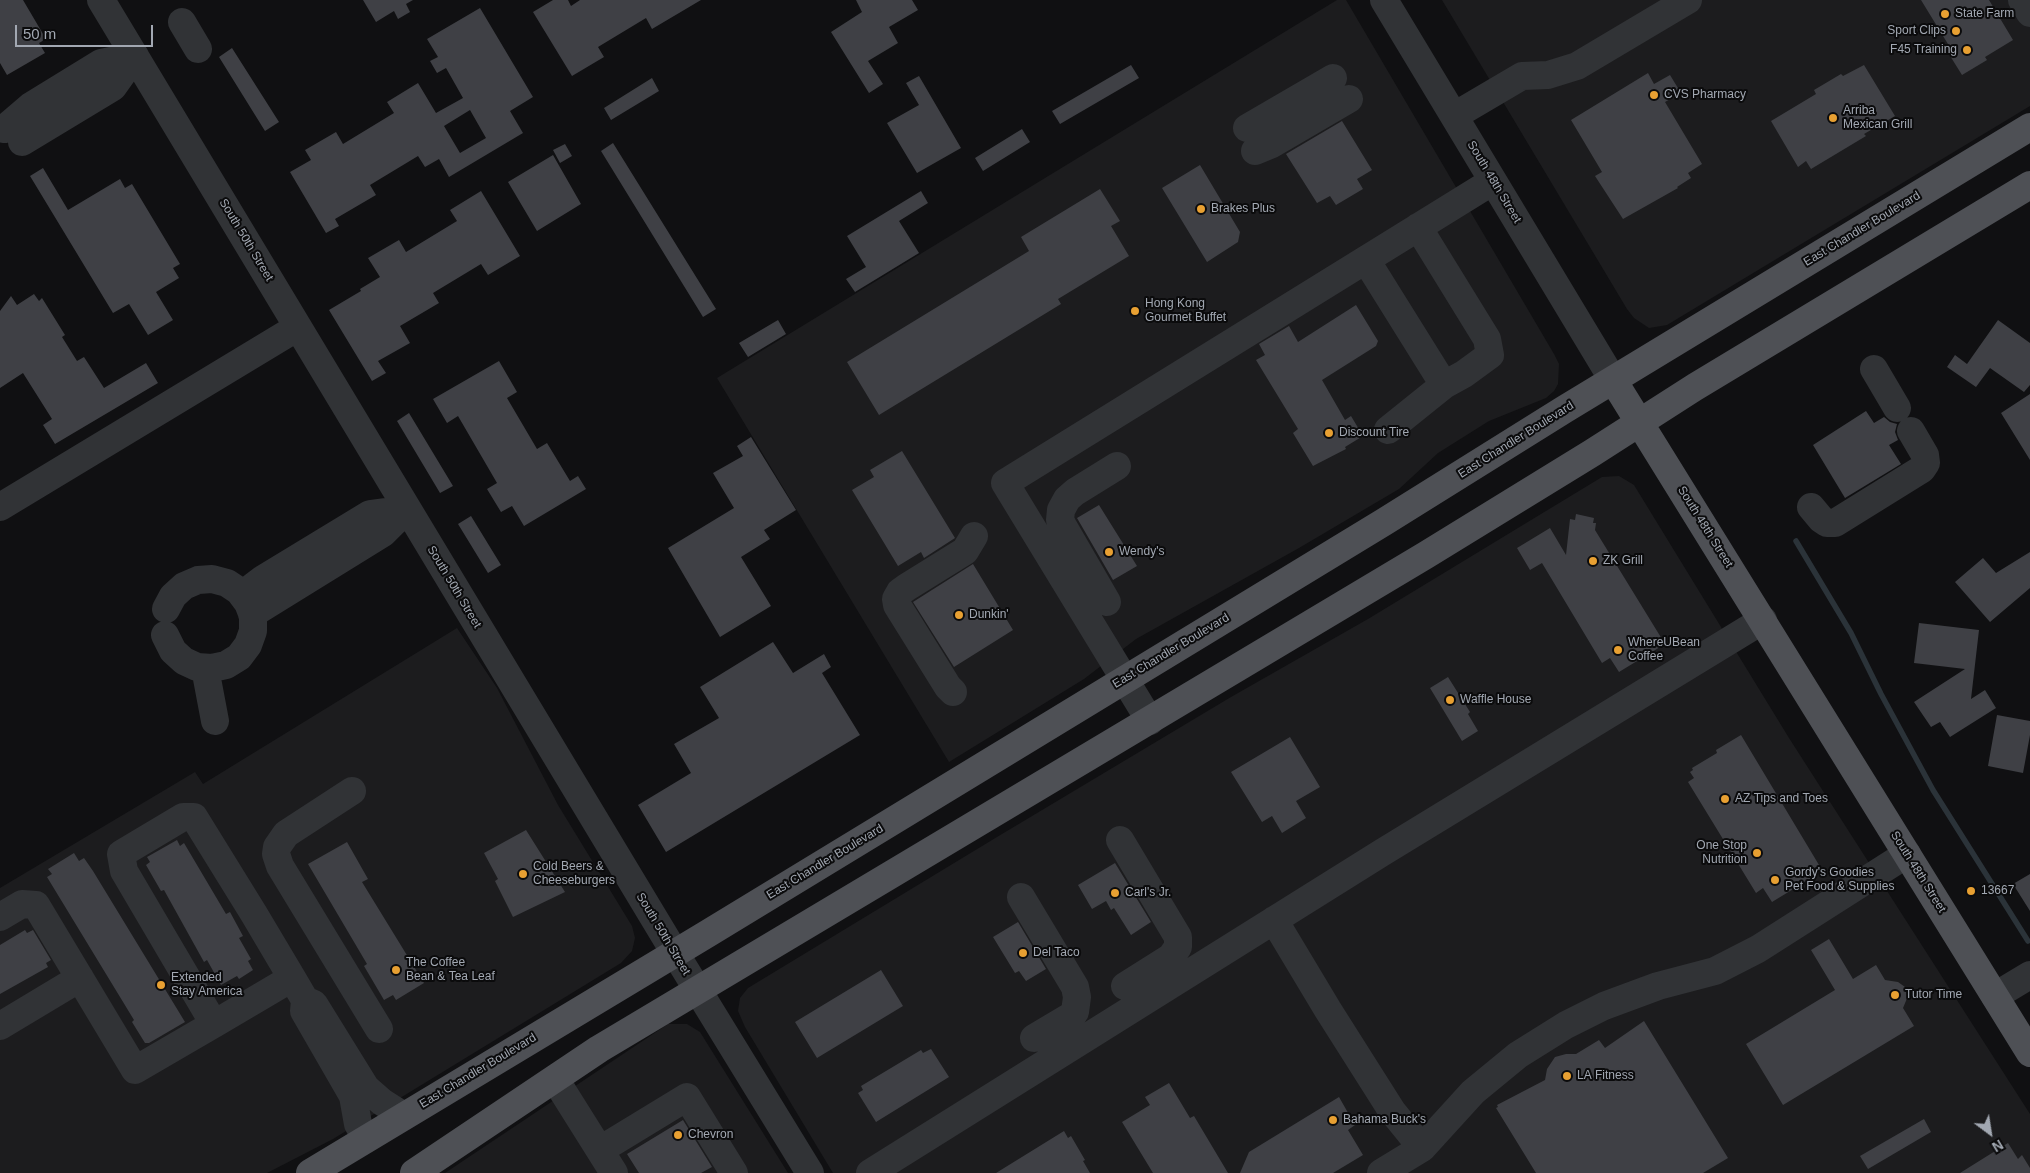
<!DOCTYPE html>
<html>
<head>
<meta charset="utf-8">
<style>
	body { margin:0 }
	#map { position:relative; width:2030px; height:1173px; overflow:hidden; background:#101012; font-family:Helvetica,sans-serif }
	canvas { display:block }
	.north { position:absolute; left:1965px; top:1108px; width:50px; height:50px; -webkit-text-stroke:4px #0b0b0c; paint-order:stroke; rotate:149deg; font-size:14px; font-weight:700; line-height:20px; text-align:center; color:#a2a8b2 }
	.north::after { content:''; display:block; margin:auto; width:18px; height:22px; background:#a2a8b2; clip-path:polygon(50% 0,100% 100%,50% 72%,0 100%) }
	.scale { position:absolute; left:15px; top:25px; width:138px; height:22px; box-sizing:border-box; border:2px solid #a2a8b2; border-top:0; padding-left:6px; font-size:15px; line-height:18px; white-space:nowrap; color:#a2a8b2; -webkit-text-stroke:4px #0b0b0c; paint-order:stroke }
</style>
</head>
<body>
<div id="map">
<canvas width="2030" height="1173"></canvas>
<div class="north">N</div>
<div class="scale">50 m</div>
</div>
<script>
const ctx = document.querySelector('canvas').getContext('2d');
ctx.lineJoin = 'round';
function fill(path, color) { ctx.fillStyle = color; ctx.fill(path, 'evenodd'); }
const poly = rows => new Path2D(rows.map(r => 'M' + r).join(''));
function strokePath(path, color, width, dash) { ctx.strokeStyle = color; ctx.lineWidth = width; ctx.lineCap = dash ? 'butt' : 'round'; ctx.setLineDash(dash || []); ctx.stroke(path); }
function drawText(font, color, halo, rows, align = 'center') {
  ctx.font = font + ' Helvetica,sans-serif'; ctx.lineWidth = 4; ctx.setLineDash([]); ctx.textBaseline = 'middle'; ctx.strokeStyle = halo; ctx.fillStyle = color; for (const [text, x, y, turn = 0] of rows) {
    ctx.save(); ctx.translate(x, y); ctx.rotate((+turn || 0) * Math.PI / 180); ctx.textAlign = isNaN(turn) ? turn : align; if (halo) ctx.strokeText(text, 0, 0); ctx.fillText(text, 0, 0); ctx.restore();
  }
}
const built = poly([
	[1337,0,1346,0,1554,354,1559,364,1558,384,1554,391,1546,398,1489,421,1438,453,1399,489,1299,548,1136,639,1084,679,949,762,717,378],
	[1442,0,2030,0,2030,106,1667,325,1649,328,1634,318,1627,309],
	[1619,476,1634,485,1789,738,2030,1114,2030,1173,833,1173,745,1027,738,1011,740,998,748,988,997,837,1231,697,1368,619,1602,477],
	[457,628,497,688,558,805,632,926,635,938,632,951,621,963,333,1139,267,1173,0,1173,0,888,195,772,203,784],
	[668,1024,687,1024,700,1032,788,1173,445,1173]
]);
const stream = poly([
	[1796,541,1851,633,1881,694,1933,790,2028,941]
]);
const building = poly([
	[0,0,23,0,46,39,39,43,45,53,7,75,0,63],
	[363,0,413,0,406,4,410,12,398,19,394,11,376,22],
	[553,0,568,0,571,6,580,0,701,0,652,29,646,18,598,47,604,57,572,76,533,12],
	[856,0,912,0,918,10,889,27,898,43,868,61,883,84,869,93,831,32,862,12],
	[1921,0,1989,0,2013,40,1985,57,1987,60,1962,75,1947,51,1951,49],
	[480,8,533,97,510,111,523,133,449,177,439,159,425,167,418,156,370,185,376,195,335,219,339,226,326,233,290,172,311,160,305,150,336,132,343,144,394,113,387,102,418,83,436,113,463,98,446,68,437,73,430,61,438,57,427,39],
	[470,110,486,138,460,153,444,126],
	[232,48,279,122,265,131,219,57],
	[1131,65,1139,78,1060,124,1052,111],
	[1864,65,1895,116,1864,134,1866,136,1811,169,1806,161,1798,167,1771,121,1816,94,1814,90,1841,74,1843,76],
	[1648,73,1654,84,1670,75,1681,93,1665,102,1702,164,1688,173,1691,178,1677,187,1678,188,1623,219,1595,176,1602,172,1571,120],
	[919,76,961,148,917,173,887,123,919,105,906,83],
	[652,78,659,91,611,120,604,108],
	[1342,121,1372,170,1357,179,1363,189,1336,205,1330,196,1317,203,1286,154],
	[1022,129,1030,142,983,171,975,158],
	[613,143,716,309,703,317,601,151],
	[565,144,572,156,560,163,553,150],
	[553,155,581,204,537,231,508,182],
	[1200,165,1240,232,1238,242,1207,262,1162,188],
	[43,168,68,210,120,179,125,188,132,184,180,264,173,268,179,278,156,292,173,320,148,335,129,304,113,313,30,176],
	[1100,189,1120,221,1111,226,1129,256,1058,299,1061,304,879,415,847,362,1029,251,1021,237],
	[481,191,520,256,488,275,481,264,433,293,439,303,400,326,410,343,378,361,386,373,372,381,329,310,361,291,360,289,380,277,368,258,399,240,406,252,457,221,450,210],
	[921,191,928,203,899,221,919,253,855,292,846,279,866,267,847,236],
	[34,294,39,301,42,298,65,335,62,337,77,361,84,357,104,388,146,363,158,383,55,444,43,425,52,419,23,373,0,388,0,311,11,296,17,305],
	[1356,305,1378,341,1376,346,1322,380,1345,420,1351,416,1363,436,1345,447,1346,449,1313,466,1293,433,1298,429,1256,360,1265,355,1259,344,1289,326,1298,342],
	[778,320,786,334,748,357,739,343],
	[1998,320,2030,343,2030,385,2024,392,1990,368,1976,387,1947,367,1955,355,1967,364],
	[499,361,517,392,507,398,537,449,547,443,570,481,578,476,586,489,524,526,512,506,501,512,487,489,497,483,458,416,447,423,433,399],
	[2030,394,2030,460,2001,413],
	[1866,411,1874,423,1884,417,1890,422,1897,424,1895,432,1898,440,1889,445,1901,464,1845,498,1813,445],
	[409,413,453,486,440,493,397,421],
	[751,437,796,510,764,530,770,539,741,557,771,606,720,637,668,548,734,508,713,473,743,456,737,446],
	[902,451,955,538,924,558,921,552,898,566,852,490,874,477,870,470],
	[1099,505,1137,566,1113,580,1077,518],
	[1576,514,1594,518,1593,523,1596,523,1595,530,1665,644,1619,672,1610,658,1602,663,1542,563,1530,570,1517,548,1550,528,1566,555,1570,519,1575,520],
	[471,516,501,565,488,573,458,524],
	[2030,552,2030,588,1990,622,1955,582,1983,558,1996,573],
	[973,564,1013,630,954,667,913,602],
	[1919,623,1979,630,1971,699,1985,690,1996,708,1950,737,1940,722,1931,727,1914,702,1965,669,1914,663],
	[773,642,793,673,824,654,831,667,822,673,860,735,666,852,638,805,691,773,674,744,719,718,700,687],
	[1448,677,1470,712,1468,714,1478,731,1462,741,1430,688],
	[1997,715,2030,721,2030,735,2023,773,1988,766],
	[1741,735,1819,865,1815,870,1818,874,1772,902,1763,888,1756,893,1688,782,1694,778,1690,772,1693,770,1692,768,1717,753,1716,750],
	[1290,737,1320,787,1296,801,1306,818,1282,833,1272,816,1262,822,1231,772],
	[526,830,565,892,513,917,495,881,498,879,484,853],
	[177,840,180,846,184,843,226,914,230,912,243,936,239,938,251,959,248,961,253,970,239,979,237,976,221,985,207,960,204,962,164,890,161,891,146,865,150,862,147,857],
	[347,842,368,879,362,882,424,983,396,1000,393,995,384,1000,364,966,367,964,308,864],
	[74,853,79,861,84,858,93,871,185,1022,149,1043,145,1043,132,1022,134,1020,47,877,52,874,48,869],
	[1115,863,1151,922,1131,935,1114,908,1111,910,1106,901,1092,909,1078,885],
	[2030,874,2030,911,2013,884],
	[1018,922,1046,969,1026,981,1019,971,1015,973,993,937],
	[25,930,27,933,33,930,51,960,46,963,48,967,0,994,0,945],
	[1829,939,1853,979,1876,965,1885,980,1898,982,1905,987,1908,996,1903,1008,1914,1026,1783,1105,1746,1044,1835,990,1811,950],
	[881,970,903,1006,817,1058,795,1022],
	[1644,1021,1728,1158,1703,1173,1536,1173,1496,1108,1498,1107,1497,1105,1545,1080,1547,1069,1555,1057,1566,1054,1576,1054,1599,1040,1605,1048],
	[931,1049,949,1077,876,1122,858,1093,863,1090,861,1086,921,1050,923,1053],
	[1169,1083,1190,1118,1194,1116,1228,1173,1153,1173,1122,1122,1150,1105,1145,1097],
	[1339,1097,1355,1125,1348,1130,1363,1155,1333,1173,1240,1173,1249,1152],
	[1924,1119,1931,1132,1868,1169,1860,1156],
	[683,1120,712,1167,701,1173,639,1173,627,1154],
	[1064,1131,1068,1138,1071,1136,1085,1160,1083,1161,1090,1173,996,1173],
	[2008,1143,2018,1159,2022,1155,2030,1168,2030,1173,1960,1173]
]);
const minor = poly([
	[101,0,675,953,810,1173],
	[1384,0,1613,380],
	[2022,0,2030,13],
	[182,22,198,49],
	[1454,116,1522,76,1548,75,1577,66,1688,0],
	[1247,128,1333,78],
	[4,129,31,106,101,63,135,56],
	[22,142,113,87,135,56],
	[1255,151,1272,144,1349,99],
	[1366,260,1444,385],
	[1874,369,1897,408],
	[1388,430,1444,385,1464,374,1490,355,1487,339,1418,227],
	[0,507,298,327],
	[1811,507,1821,519,1827,523,1835,523,1922,469,1926,463,1925,455,1911,431],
	[242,595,263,579,370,514,407,509,383,533,252,614],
	[1107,602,1063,526,1060,520,1061,510,1067,499,1075,492,1117,466],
	[165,635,173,651,184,661,197,667,212,668,226,665,239,657,248,645,253,631,253,616,248,603,239,591,227,583,212,579,198,580,184,586,173,596,166,609],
	[205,668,215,721],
	[953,692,948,687,897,605,896,599,900,592,907,587,965,551,974,536],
	[1150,721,1005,483,1493,181],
	[352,791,286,834,277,847,276,854,280,866,379,1029],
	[1120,840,1178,937,1178,947,1171,957,1125,986],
	[1021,897,1075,987,1077,997,1075,1012,1071,1016,1034,1038],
	[0,917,22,904,36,905,135,1070,214,1024],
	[1274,920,1328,1010,1392,1111,1422,1148],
	[292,978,214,1024,124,871,121,854,183,817,194,817,254,914,292,978,305,1000],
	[1995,996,2030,975],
	[0,1026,80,978],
	[555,1079,614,1173],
	[366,1139,358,1124,353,1096,304,1011,305,1000,314,1004,366,1088,382,1102,404,1116],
	[600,1150,687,1097,734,1173],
	[870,1173,1383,852,1763,620],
	[1381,1173,1422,1148,1473,1092,1518,1055,1566,1025,1604,1006,1658,986,1715,971,1758,949,1907,854]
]);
const major = poly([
	[1613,380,2030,1053],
	[310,1173,707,934,1384,522,1565,409,2030,127],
	[414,1173,599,1049,1426,555,1592,453,1695,387,2030,185]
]);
const markers = [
	[1945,14,5,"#e8a032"],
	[1956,31,5,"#e8a032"],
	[1967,50,5,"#e8a032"],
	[1654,95,5,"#e8a032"],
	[1833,118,5,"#e8a032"],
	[1201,209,5,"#e8a032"],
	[1135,311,5,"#e8a032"],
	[1329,433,5,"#e8a032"],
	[1109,552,5,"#e8a032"],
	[1593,561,5,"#e8a032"],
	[959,615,5,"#e8a032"],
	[1618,650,5,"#e8a032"],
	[1450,700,5,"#e8a032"],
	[1725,799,5,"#e8a032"],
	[1757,853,5,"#e8a032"],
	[523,874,5,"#e8a032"],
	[1775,880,5,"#e8a032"],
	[1971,891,5,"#e8a032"],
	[1115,893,5,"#e8a032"],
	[1023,953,5,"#e8a032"],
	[396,970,5,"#e8a032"],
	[161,985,5,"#e8a032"],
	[1895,995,5,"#e8a032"],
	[1567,1076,5,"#e8a032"],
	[1333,1120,5,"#e8a032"],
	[678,1135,5,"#e8a032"]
];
const poiNames = [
	["State Farm",1955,14],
	["Sport Clips",1946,31,"right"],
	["F45 Training",1957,50,"right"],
	["CVS Pharmacy",1664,95],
	["Arriba",1843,111],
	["Mexican Grill",1843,125],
	["Brakes Plus",1211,209],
	["Hong Kong",1145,304],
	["Gourmet Buffet",1145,318],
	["Discount Tire",1339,433],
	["Wendy's",1119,552],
	["ZK Grill",1603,561],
	["Dunkin'",969,615],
	["WhereUBean",1628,643],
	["Coffee",1628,657],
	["Waffle House",1460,700],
	["AZ Tips and Toes",1735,799],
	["One Stop",1747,846,"right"],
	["Nutrition",1747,860,"right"],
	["Cold Beers &",533,867],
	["Cheeseburgers",533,881],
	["Gordy's Goodies",1785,873],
	["Pet Food & Supplies",1785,887],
	["13667",1981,891],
	["Carl's Jr.",1125,893],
	["Del Taco",1033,953],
	["The Coffee",406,963],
	["Bean & Tea Leaf",406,977],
	["Extended",171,978],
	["Stay America",171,992],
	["Tutor Time",1905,995],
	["LA Fitness",1577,1076],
	["Bahama Buck's",1343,1120],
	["Chevron",688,1135]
];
const streetNames = [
	["South 48th Street",1494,182,59],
	["East Chandler Boulevard",1862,229,-31],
	["South 50th Street",246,240,59],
	["East Chandler Boulevard",1516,440,-32],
	["South 48th Street",1705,527,58],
	["South 50th Street",454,587,59],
	["East Chandler Boulevard",1171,651,-31],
	["East Chandler Boulevard",825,862,-31],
	["South 48th Street",1918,872,58],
	["South 50th Street",663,934,59],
	["East Chandler Boulevard",478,1071,-31]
];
fill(built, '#1c1c1e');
strokePath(stream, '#2b3339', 5.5);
fill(building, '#3f4045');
strokePath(minor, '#313336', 28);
strokePath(major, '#4e5055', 28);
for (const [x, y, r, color] of markers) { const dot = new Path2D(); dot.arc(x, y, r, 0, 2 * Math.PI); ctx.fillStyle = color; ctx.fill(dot); strokePath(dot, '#0b0b0c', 2); }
drawText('12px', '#a2a8b2', '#0b0b0c', poiNames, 'left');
drawText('12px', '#a2a8b2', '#0b0b0c', streetNames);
</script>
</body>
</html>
